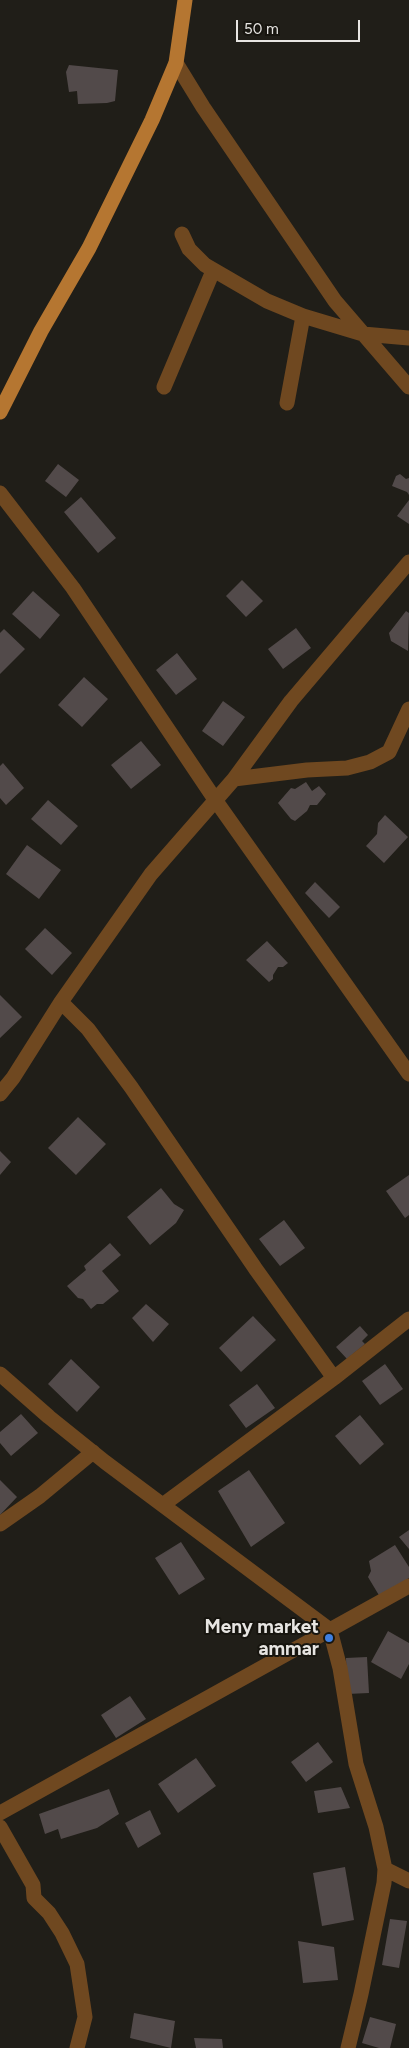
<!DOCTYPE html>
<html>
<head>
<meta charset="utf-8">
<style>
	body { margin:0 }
	#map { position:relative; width:409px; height:2048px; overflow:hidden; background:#201e18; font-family:Figtree,sans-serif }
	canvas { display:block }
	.scale { position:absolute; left:236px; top:20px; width:124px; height:22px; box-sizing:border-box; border:2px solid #e7e5e2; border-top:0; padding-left:6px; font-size:15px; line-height:18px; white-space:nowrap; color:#e7e5e2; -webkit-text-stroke:4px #17150f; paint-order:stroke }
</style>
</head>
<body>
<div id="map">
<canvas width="409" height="2048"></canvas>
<div class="scale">50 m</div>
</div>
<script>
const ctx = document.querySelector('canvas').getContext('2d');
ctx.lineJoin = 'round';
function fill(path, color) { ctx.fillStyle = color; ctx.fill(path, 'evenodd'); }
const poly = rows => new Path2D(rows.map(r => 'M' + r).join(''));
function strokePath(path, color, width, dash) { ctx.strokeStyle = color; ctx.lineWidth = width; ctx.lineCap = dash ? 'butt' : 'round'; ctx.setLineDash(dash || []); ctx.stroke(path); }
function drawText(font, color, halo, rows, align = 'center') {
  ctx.font = font + ' Figtree,sans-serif'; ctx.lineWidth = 4; ctx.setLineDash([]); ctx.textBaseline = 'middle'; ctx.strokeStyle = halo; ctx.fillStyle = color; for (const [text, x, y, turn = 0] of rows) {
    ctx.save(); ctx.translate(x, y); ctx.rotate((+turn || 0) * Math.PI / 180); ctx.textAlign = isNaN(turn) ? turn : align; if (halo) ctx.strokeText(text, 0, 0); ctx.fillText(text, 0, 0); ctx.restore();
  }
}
const building = poly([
	[69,65,118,70,115,101,107,103,78,104,77,91,69,92,66,72],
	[58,464,79,480,66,497,45,481],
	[400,474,406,479,409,478,409,495,407,492,392,486,396,476],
	[81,497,116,538,98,553,64,512],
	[409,500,409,524,397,516],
	[242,580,263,601,246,617,226,596],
	[33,591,60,615,40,639,12,614],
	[406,611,409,613,408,651,391,641,389,633],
	[296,628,311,648,283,669,268,649],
	[4,629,25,649,0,674,0,633],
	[177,653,197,679,176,695,156,670],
	[84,677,108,699,82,727,58,705],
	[223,701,245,717,223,746,202,731],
	[141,741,161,765,131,789,111,765],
	[3,763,24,788,6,805,0,798,0,766],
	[306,782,312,791,319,786,326,794,317,805,310,805,307,811,295,821,291,819,278,803,291,788,295,789],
	[48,800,78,826,61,845,31,819],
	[385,815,408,837,384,863,366,846,377,834,378,823],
	[27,845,61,870,39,899,6,874],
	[315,882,340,907,329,918,305,893],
	[45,928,72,953,52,975,25,949],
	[267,941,288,963,283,967,278,967,273,975,273,979,269,982,246,960],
	[0,995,22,1017,0,1038],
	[78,1117,106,1144,76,1175,48,1148],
	[0,1151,11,1162,0,1175],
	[409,1175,409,1215,405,1218,386,1191],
	[161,1188,174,1204,184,1210,176,1223,150,1245,127,1217],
	[284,1220,305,1248,280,1266,259,1239],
	[110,1243,121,1255,102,1271,119,1291,103,1304,97,1304,91,1309,83,1299,78,1298,67,1286,80,1275,86,1270,84,1266],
	[146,1304,169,1324,153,1342,132,1318],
	[253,1316,276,1340,241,1372,219,1348],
	[360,1326,368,1335,362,1341,365,1344,347,1359,336,1347],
	[71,1359,100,1387,77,1412,48,1384],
	[385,1364,403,1389,380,1405,362,1381],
	[257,1384,275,1408,246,1428,229,1405],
	[21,1414,38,1433,11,1456,0,1443,0,1432],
	[360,1415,384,1444,360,1465,335,1436],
	[249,1470,285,1523,251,1547,218,1491],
	[0,1480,17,1497,0,1515],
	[409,1530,409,1549,399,1537],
	[181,1542,205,1579,179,1595,155,1558],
	[395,1545,409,1567,409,1578,380,1597,368,1577,371,1571,369,1561],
	[388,1631,409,1643,409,1664,401,1679,371,1662],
	[367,1657,369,1693,347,1694,346,1658],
	[130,1696,146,1719,116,1738,101,1715],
	[318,1742,333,1762,306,1782,291,1762],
	[196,1758,216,1786,178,1813,158,1784],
	[341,1787,350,1808,318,1813,314,1791],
	[109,1789,119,1814,97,1828,61,1839,58,1829,45,1834,39,1814],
	[150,1810,161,1834,138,1848,125,1823],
	[345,1867,354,1920,322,1926,313,1873],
	[390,1919,407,1921,399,1968,382,1965],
	[298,1941,334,1947,338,1980,303,1983],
	[134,2013,175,2021,171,2048,130,2038],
	[370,2017,396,2024,390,2048,379,2048,362,2043],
	[194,2038,222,2039,223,2048,196,2048]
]);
const minor = poly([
	[176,63,203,107,335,301,409,387],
	[182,234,189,249,205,265,267,301,303,316,363,334,409,338],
	[164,387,213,271],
	[287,403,303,316],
	[0,493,73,588,216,801,409,1074],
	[234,779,307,770,347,768,370,762,389,752,409,709],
	[61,1002,88,1029,131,1087,255,1268,334,1378],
	[0,1094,13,1078,61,1002,151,874,234,779,291,701,409,562],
	[0,1374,49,1417,105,1462,330,1630,340,1668,356,1764,376,1827,385,1869,384,1883,361,1994,348,2048],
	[164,1504,334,1378,409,1319],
	[0,1524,40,1496,93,1452],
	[0,1813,409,1586],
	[0,1827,33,1885,34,1898,49,1913,62,1933,77,1964,85,2017,77,2048],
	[385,1869,409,1881]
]);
const major = poly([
	[0,412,41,331,89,248,152,120,176,63,185,0]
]);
const markers = [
	[329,1638,5,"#3f7fe0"]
];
const poiNames = [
	["Meny market",319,1627],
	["ammar",319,1649]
];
fill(building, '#524a4a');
strokePath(minor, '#6f4820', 15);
strokePath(major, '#b57631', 15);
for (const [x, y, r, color] of markers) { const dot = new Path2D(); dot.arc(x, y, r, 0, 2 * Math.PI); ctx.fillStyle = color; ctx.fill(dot); strokePath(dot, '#17150f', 2); }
drawText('bold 19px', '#e7e5e2', '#17150f', poiNames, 'right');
</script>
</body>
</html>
